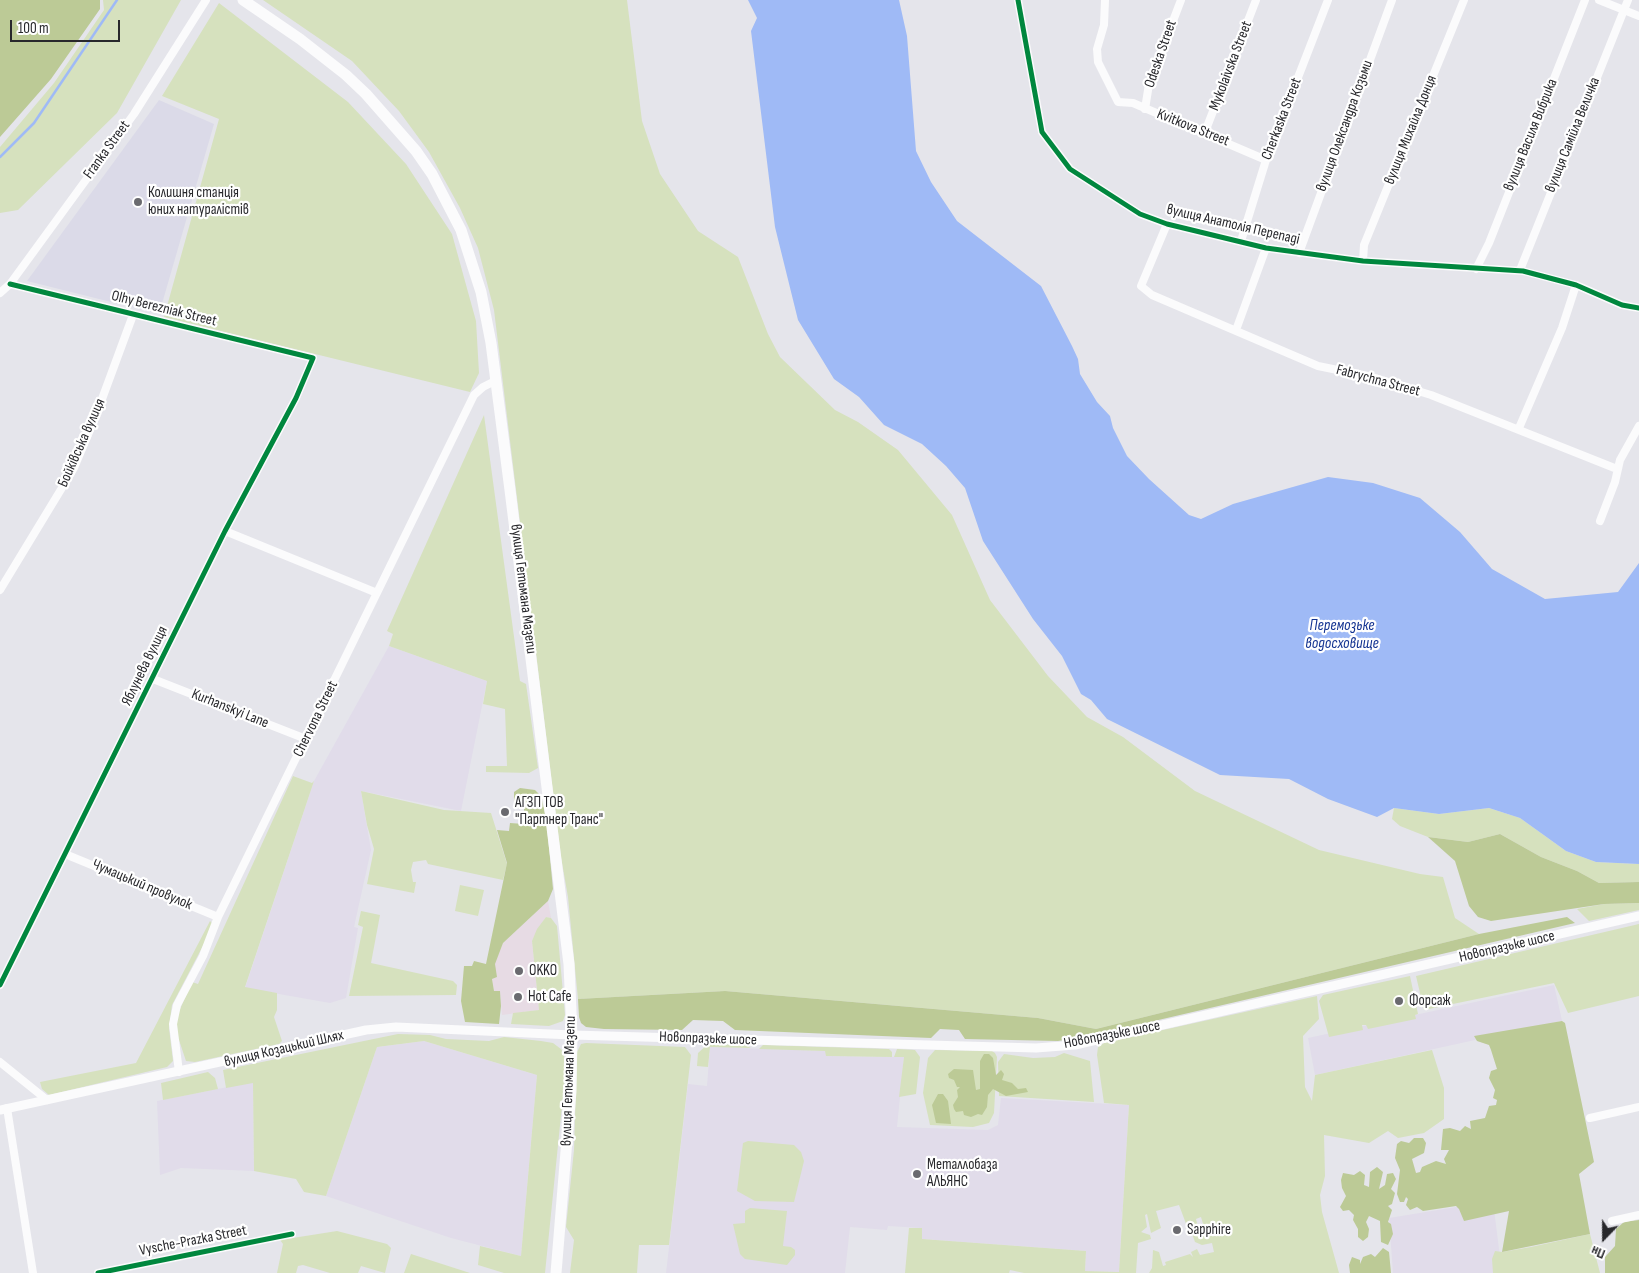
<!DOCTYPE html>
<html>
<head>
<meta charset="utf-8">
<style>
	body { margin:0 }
	#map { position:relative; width:1639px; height:1273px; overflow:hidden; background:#e5e5eb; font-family:"Sofia Sans Condensed",sans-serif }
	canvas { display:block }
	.north { position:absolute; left:1579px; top:1213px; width:50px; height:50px; -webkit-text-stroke:4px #fff; paint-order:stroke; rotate:202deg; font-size:14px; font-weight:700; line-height:20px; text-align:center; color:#28282c }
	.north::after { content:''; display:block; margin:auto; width:18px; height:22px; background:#28282c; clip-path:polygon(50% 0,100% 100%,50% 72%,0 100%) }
	.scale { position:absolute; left:10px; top:20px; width:110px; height:22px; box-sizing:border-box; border:2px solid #28282c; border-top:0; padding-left:6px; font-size:15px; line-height:18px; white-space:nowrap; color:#28282c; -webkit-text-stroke:4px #fff; paint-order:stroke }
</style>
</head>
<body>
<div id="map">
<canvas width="1639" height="1273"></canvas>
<div class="north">Пн</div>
<div class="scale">100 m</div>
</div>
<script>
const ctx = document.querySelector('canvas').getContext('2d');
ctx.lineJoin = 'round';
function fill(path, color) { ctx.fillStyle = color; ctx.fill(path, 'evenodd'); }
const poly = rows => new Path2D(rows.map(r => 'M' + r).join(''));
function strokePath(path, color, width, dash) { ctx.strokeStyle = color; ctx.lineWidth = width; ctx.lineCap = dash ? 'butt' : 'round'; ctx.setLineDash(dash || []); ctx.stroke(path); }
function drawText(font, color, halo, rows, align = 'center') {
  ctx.font = font + ' "Sofia Sans Condensed",sans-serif'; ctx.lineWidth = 4.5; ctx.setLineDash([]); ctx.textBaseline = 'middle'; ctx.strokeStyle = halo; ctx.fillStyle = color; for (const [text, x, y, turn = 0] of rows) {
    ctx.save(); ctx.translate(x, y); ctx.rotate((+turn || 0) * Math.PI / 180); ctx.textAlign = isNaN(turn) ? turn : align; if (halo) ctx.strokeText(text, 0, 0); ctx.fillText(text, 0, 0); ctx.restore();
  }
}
const commercial = poly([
	[548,901,551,918,546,917,532,941,539,1010,502,1015,500,991,494,991,492,979,497,977,494,964,503,943]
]);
const industrial = poly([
	[389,646,487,681,461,811,361,791,371,850,354,927,358,928,346,998,330,1003,245,988,314,781],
	[1554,985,1562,1021,1315,1075,1308,1038],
	[424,1041,537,1075,521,1256,451,1238,326,1196,377,1047],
	[710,1047,826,1051,826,1056,904,1057,897,1127,988,1130,998,1125,1001,1098,1129,1105,1119,1272,1085,1271,1086,1251,922,1239,922,1228,888,1226,887,1230,850,1227,845,1273,666,1273,688,1084,707,1086],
	[253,1082,254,1171,181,1168,160,1175,157,1101],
	[1493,1201,1502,1273,1393,1273,1389,1218]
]);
const built = poly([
	[159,100,214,124,159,314,27,281]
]);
const green = poly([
	[103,0,181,0,117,113,18,210,0,213,0,147,54,83,104,10],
	[263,0,627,0,642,121,660,174,698,231,738,257,768,334,780,357,835,410,858,422,898,450,952,515,990,600,1048,676,1087,717,1123,737,1195,791,1319,850,1420,874,1443,877,1455,918,1479,934,1096,1029,1038,1018,725,991,578,999,568,897,561,857,494,310,478,248,460,208,429,152,399,111,352,61],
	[219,3,348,102,406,164,452,234,476,321,479,373,470,392,164,317,219,119,162,96],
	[484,415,520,681,526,684,538,768,529,773,486,772,486,766,507,766,505,709,483,704,487,681,389,646,393,634,387,631],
	[293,776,312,783,314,781,245,987,277,993,277,1010,274,1017,282,1041,279,1044,195,1062,186,1061,177,1034,177,1016,192,982,198,984],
	[361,791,444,810,491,813,507,864,503,880,428,864,426,860,413,862,411,870,413,882,416,882,414,893,367,884,374,849,367,825],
	[1394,808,1439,814,1489,808,1520,818,1566,851,1596,862,1639,864,1639,882,1599,883,1577,871,1541,857,1500,834,1468,842,1428,837,1400,826,1392,819],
	[460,885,484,890,478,916,455,911],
	[1639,903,1639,910,1589,921,1577,909,1604,904],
	[361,911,380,915,371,963,453,981,457,985,456,995,349,996,363,927,358,925],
	[546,917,551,918,557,926,565,1015,563,1021,549,1026,511,1024,513,1013,539,1010,532,941,537,929],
	[210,921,213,924,207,938,172,1005,169,1028,173,1061,167,1067,49,1095,42,1089,40,1082,136,1063],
	[1639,924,1639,996,1568,1013,1554,983,1424,1010,1416,976],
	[1410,976,1418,1014,1415,1015,1416,1019,1368,1029,1366,1025,1362,1025,1363,1030,1329,1037,1319,1001,1323,995],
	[1317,996,1319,1019,1303,1036,1305,1087,1312,1101,1315,1075,1432,1050,1444,1088,1444,1119,1424,1133,1398,1138,1388,1131,1369,1143,1324,1135,1325,1176,1320,1195,1322,1212,1339,1273,1149,1273,1152,1268,1153,1250,1159,1252,1163,1266,1166,1265,1165,1262,1190,1254,1193,1257,1191,1252,1197,1249,1200,1255,1214,1252,1212,1243,1202,1245,1195,1242,1191,1231,1204,1227,1201,1217,1196,1219,1198,1227,1191,1230,1188,1229,1179,1205,1156,1211,1161,1228,1151,1233,1147,1214,1145,1215,1147,1227,1141,1232,1150,1235,1151,1239,1138,1243,1136,1273,1024,1273,1010,1270,1009,1273,905,1273,909,1228,922,1228,922,1239,1086,1251,1085,1271,1119,1272,1129,1105,1104,1103,1097,1055,1098,1047,1104,1043],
	[398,1034,430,1035,446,1039,489,1041,504,1037,541,1041,553,1043,561,1049,564,1054,564,1086,545,1273,504,1273,478,1265,480,1246,521,1256,537,1075,424,1041,377,1047,326,1196,304,1192,296,1179,254,1171,253,1083,226,1088,223,1070],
	[586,1043,685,1047,691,1055,669,1245,639,1245,637,1273,570,1273,574,1240,566,1227,574,1150,577,1052,581,1044],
	[708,1044,745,1045,751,1048,710,1047,708,1067,697,1066,698,1053],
	[763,1045,889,1049,892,1052,892,1057,826,1056,825,1051,759,1049],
	[897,1049,915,1050,920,1057,916,1094,899,1097,904,1057,894,1057],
	[935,1050,992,1051,995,1053,997,1057,994,1113,989,1123,973,1127,930,1125,923,1093,928,1058],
	[1064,1053,1090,1061,1094,1102,999,1096,998,1062,1004,1054,1033,1058,1055,1057],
	[208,1072,215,1078,218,1089,163,1100,161,1083],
	[748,1141,794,1145,801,1152,804,1161,794,1202,755,1201,737,1191,743,1143],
	[750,1208,787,1211,783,1246,791,1247,795,1250,795,1255,787,1265,745,1259,740,1254,733,1224,745,1223,745,1211],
	[337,1231,387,1244,391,1248,385,1273,361,1266,358,1273,330,1273,303,1265,298,1266,296,1273,277,1273,283,1244,280,1240],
	[1590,1234,1600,1273,1493,1273,1492,1259,1495,1251,1502,1252,1531,1247],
	[411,1254,470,1273,404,1273]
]);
const forest = poly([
	[0,0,100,0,100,9,51,79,0,137],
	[520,788,535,790,541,796,546,817,553,889,548,901,503,943,495,964,497,977,492,979,494,991,500,991,501,1006,499,1024,465,1022,461,1001,464,966,472,966,474,961,486,964,507,863,497,830,509,831,510,823,524,824,524,802,514,801,514,792],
	[1500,834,1541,857,1577,871,1599,883,1639,882,1639,903,1604,904,1491,921,1478,917,1469,906,1455,861,1428,837,1468,842],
	[1567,917,1575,923,1094,1035,1058,1041,965,1039,959,1030,940,1029,931,1038,735,1030,723,1021,693,1020,682,1030,604,1029,586,1027,581,1023,579,1017,578,999,725,991,1038,1018,1096,1029,1479,934],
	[1562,1021,1565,1023,1594,1162,1579,1174,1590,1234,1502,1252,1509,1211,1464,1221,1459,1209,1456,1206,1423,1211,1417,1207,1410,1210,1406,1205,1408,1199,1406,1197,1404,1202,1400,1202,1397,1194,1400,1170,1395,1158,1397,1144,1401,1141,1409,1143,1414,1138,1423,1138,1426,1143,1424,1153,1412,1159,1416,1173,1420,1172,1422,1167,1436,1161,1446,1164,1444,1159,1449,1150,1441,1150,1443,1129,1450,1128,1460,1131,1465,1126,1471,1129,1470,1121,1485,1118,1489,1106,1496,1105,1497,1100,1493,1098,1495,1090,1489,1078,1491,1071,1497,1069,1491,1050,1489,1045,1477,1041,1474,1036],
	[984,1054,989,1054,993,1058,996,1075,1001,1070,1004,1074,1002,1080,1012,1083,1018,1089,1026,1088,1028,1092,1006,1096,993,1089,988,1095,987,1107,982,1115,978,1114,971,1117,964,1115,963,1111,956,1112,954,1109,953,1105,958,1097,957,1090,960,1087,957,1087,954,1080,949,1078,948,1074,954,1069,973,1070,976,1090,980,1089,980,1061],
	[938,1094,943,1094,948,1101,951,1124,936,1123,932,1105],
	[1377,1167,1383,1172,1379,1189,1385,1185,1387,1174,1393,1173,1396,1179,1391,1189,1395,1193,1392,1204,1388,1206,1392,1210,1388,1222,1391,1224,1393,1234,1388,1245,1381,1242,1380,1221,1369,1216,1366,1222,1369,1229,1368,1237,1363,1241,1358,1237,1358,1229,1353,1220,1354,1215,1349,1210,1343,1211,1340,1207,1346,1196,1342,1188,1341,1180,1343,1173,1354,1175,1360,1171,1365,1175,1364,1185,1369,1187,1370,1172],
	[1639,1220,1639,1273,1605,1273,1605,1257,1615,1246,1616,1229,1624,1222],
	[1383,1248,1389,1252,1391,1273,1350,1273,1349,1265,1352,1257,1360,1260,1360,1264,1363,1257,1371,1254,1375,1257]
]);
const water = poly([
	[748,0,899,0,907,36,916,151,931,182,957,221,1041,286,1072,346,1078,359,1080,374,1097,402,1110,416,1113,428,1127,456,1149,479,1189,515,1201,519,1233,504,1328,477,1373,483,1420,498,1460,532,1492,569,1545,599,1618,592,1639,563,1639,864,1596,862,1566,851,1520,818,1489,808,1439,814,1394,808,1377,817,1328,799,1289,779,1220,775,1107,719,1091,700,1081,694,1062,656,1033,619,983,541,965,488,946,466,922,444,884,425,859,397,834,379,798,320,775,227,751,31,757,18]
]);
const stream = poly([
	[0,157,34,123,117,0]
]);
const minor = poly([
	[1018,0,1042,132,1070,169,1140,214,1167,224,1266,248,1363,261,1523,271,1576,285,1622,305,1639,308],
	[1105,0,1104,25,1097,49,1098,62,1118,102,1133,103,1266,160],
	[1599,0,1639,16],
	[1145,109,1149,84,1181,0],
	[1205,132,1256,0],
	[1167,224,1141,286,1152,295,1318,366,1372,377,1431,395,1617,469],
	[1241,241,1266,160,1328,0],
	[1299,253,1392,0],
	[1363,261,1364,245,1464,0],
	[1476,269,1489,243,1585,0],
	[1520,270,1628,0],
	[0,293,10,284,134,114,206,0],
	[1236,330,1266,248],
	[1519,428,1562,328,1576,285],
	[1600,521,1615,482,1620,460,1639,426],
	[225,531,377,593],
	[0,590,74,468,95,418,133,315],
	[153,679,306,739],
	[65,854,218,917],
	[0,985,225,531,296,398,313,358,10,284],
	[0,1062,47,1100],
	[179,1072,173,1024,177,1005,203,956,218,917,474,395,483,387,495,381],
	[7,1108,33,1273],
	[1590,1118,1639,1107],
	[1612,1221,1639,1215],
	[98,1273,292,1234]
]);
const major = poly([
	[0,1110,366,1030,396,1027,572,1035,1036,1048,1075,1045,1639,916]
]);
const highway = poly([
	[243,0,300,39,346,75,366,94,416,151,432,174,461,230,481,292,491,343,510,490,569,964,572,1035,571,1091,556,1273]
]);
const cycleway = poly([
	[1018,0,1042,132,1070,169,1140,214,1167,224,1266,248,1363,261,1523,271,1576,285,1622,305,1639,308],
	[0,985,225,531,296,398,313,358,10,284],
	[98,1273,292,1234]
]);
const markers = [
	[138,202,5,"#6a6a6f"],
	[505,812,5,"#6a6a6f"],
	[519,971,5,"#6a6a6f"],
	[518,997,5,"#6a6a6f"],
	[1399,1001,5,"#6a6a6f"],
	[917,1174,5,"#6a6a6f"],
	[1177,1230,5,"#6a6a6f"]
];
const streetNames = [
	["Odeska Street",1161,54,-71],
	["Mykolaivska Street",1231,66,-69],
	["Cherkaska Street",1282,119,-69],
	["вулиця Олександра Козьми",1345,126,-70],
	["Kvitkova Street",1193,128,22],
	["вулиця Михайла Донця",1411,130,-68],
	["вулиця Василя Вибрика",1531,135,-68],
	["вулиця Самійла Величка",1573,135,-68],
	["Franka Street",107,150,-54],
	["вулиця Анатолія Перепаді",1233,225,13],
	["Olhy Berezniak Street",164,309,14],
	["Fabrychna Street",1378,381,15],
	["Бойківська вулиця",82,443,-66],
	["вулиця Гетьмана Мазепи",523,589,83],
	["Яблунева вулиця",145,666,-64],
	["Kurhanskyi Lane",230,709,22],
	["Chervona Street",316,719,-64],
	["Чумацький провулок",142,885,23],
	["Новопразьке шосе",1507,947,-13],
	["Новопразьке шосе",1112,1035,-11],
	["Новопразьке шосе",708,1039,2],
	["вулиця Козацький Шлях",284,1049,-13],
	["вулиця Гетьмана Мазепи",569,1081,-88],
	["Vysche-Prazka Street",193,1241,-11]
];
const poiNames = [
	["Колишня станція",148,193],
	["юних натуралістів",148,210],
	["АГЗП ТОВ",515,803],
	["\"Партнер Транс\"",515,820],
	["OKKO",529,971],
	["Hot Cafe",528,997],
	["Форсаж",1409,1001],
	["Металлобаза",927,1165],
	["АЛЬЯНС",927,1182],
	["Sapphire",1187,1230]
];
const waterNames = [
	["Перемозьке",1342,626],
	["водосховище",1342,644]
];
fill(commercial, '#e7dbe4');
fill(industrial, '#e1dcea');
fill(built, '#dbdae8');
fill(green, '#d6e1be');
fill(forest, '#bcca96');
fill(water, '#9fbaf6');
strokePath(stream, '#9fbaf6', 2.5);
strokePath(minor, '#fbfbfc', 8);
strokePath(major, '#fbfbfc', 9);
strokePath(highway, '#fbfbfc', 11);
strokePath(cycleway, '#00873e', 5);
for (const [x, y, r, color] of markers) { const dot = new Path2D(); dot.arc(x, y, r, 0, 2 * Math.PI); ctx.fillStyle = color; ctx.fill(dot); strokePath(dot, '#fff', 2); }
drawText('15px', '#28282c', '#fff', streetNames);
drawText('15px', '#28282c', '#fff', poiNames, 'left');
drawText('italic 16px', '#133391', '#fff', waterNames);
</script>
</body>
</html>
